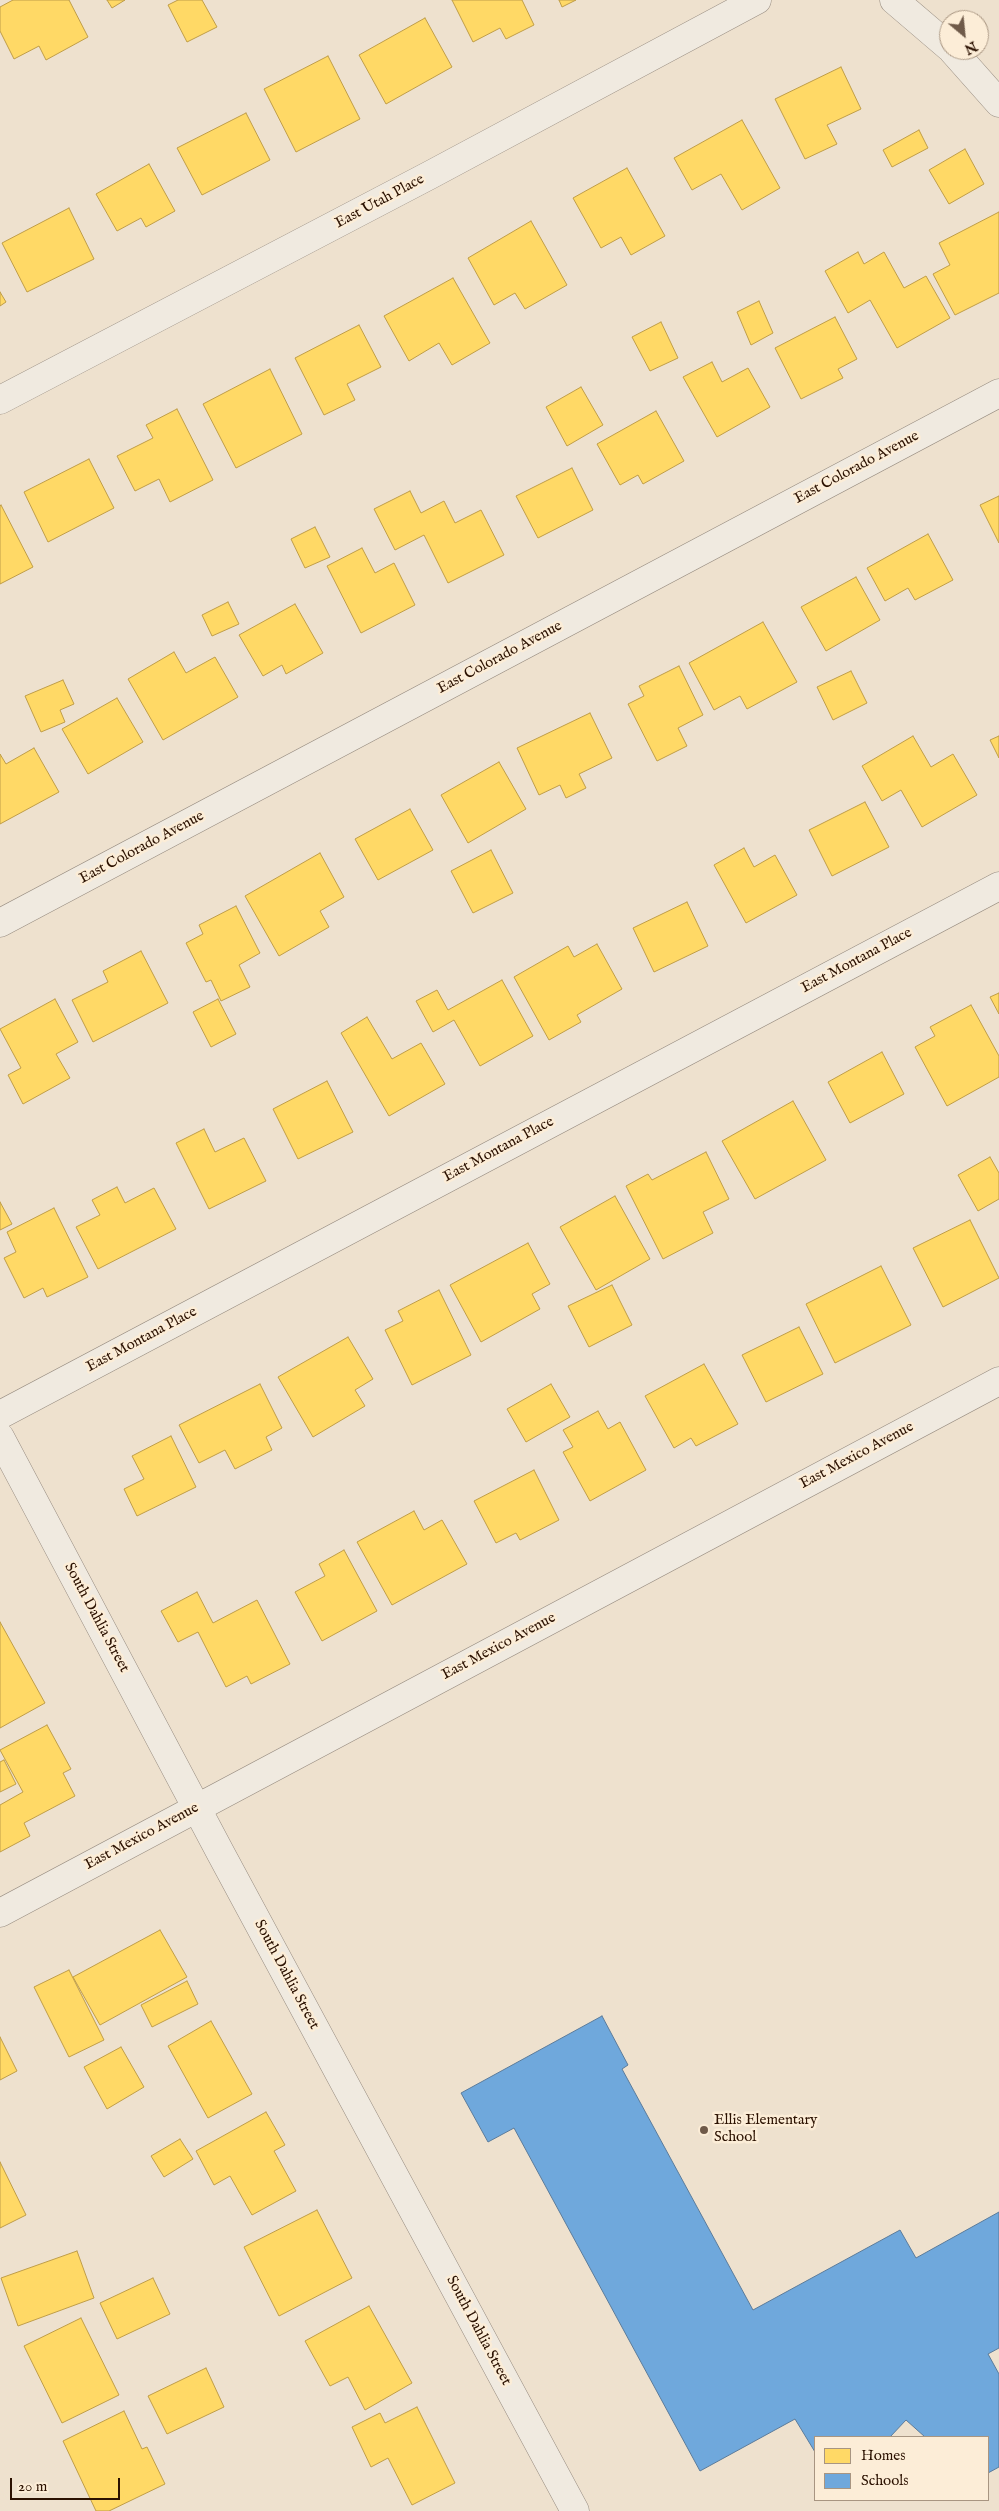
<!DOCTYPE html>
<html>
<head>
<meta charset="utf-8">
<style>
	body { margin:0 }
	#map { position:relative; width:999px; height:2511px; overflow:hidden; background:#eee1ce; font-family:"IM FELL English",serif }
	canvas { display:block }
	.legend { position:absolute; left:814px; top:2436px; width:175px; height:65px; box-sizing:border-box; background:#fcedd7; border:1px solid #a89581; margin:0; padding:6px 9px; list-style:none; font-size:15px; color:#2b1101 }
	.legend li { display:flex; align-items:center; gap:10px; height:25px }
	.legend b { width:25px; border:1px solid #a89581 }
	.north { position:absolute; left:939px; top:10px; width:50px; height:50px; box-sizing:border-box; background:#fcedd7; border:1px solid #a89581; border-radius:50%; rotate:152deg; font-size:14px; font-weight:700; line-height:20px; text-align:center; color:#2b1101 }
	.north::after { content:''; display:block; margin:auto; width:18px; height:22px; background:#6f5a49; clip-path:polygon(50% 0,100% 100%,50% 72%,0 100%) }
	.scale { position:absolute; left:10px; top:2478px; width:110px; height:22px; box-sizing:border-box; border:2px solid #2b1101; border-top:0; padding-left:6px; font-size:15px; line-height:18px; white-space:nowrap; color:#2b1101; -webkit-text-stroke:4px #fcedd7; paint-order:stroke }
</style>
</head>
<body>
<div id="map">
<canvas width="999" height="2511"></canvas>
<ul class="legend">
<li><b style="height:14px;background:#ffd966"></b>Homes</li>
<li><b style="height:14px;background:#6fa8dc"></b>Schools</li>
</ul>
<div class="north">N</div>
<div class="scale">20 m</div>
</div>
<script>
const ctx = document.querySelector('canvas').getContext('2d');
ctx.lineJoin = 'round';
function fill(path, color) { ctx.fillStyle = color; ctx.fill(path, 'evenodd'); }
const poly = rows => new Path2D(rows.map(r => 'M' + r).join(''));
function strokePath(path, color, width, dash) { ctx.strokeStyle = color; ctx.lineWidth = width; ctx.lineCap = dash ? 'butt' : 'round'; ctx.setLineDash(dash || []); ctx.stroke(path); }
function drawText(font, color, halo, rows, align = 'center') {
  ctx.font = font + ' "IM FELL English",serif'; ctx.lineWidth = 5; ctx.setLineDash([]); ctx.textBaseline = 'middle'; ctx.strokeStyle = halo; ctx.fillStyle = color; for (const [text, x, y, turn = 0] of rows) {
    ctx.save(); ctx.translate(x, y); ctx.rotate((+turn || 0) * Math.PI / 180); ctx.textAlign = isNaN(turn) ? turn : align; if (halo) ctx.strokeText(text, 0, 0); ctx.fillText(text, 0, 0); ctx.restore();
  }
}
const homes = poly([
	[13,0,69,0,88,37,46,60,39,46,14,59,0,31,0,7,13,0],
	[107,0,125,0,112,8,107,0],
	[178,0,202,0,217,27,187,42,168,5,178,0],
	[452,0,522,0,534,25,506,39,500,28,473,42,452,0],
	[559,0,576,0,562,7,559,0],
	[425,18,452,67,386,104,359,55,425,18],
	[328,56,360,119,296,152,264,89,328,56],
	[841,67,861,109,827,125,837,144,805,159,775,99,841,67],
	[246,113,270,160,202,195,177,148,246,113],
	[742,120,780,188,742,210,721,174,692,190,674,158,742,120],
	[919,130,928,148,892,167,883,150,919,130],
	[965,149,984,184,949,204,929,170,965,149],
	[149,164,175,211,146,227,141,218,117,231,96,194,149,164],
	[627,168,665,236,631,255,621,237,601,248,573,198,627,168],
	[69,208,94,259,27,292,2,243,69,208],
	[999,212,999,293,955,315,933,274,950,265,939,243,999,212],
	[531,221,567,285,525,309,515,293,494,305,468,258,531,221],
	[858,252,864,264,884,252,904,288,926,276,950,318,897,348,870,300,848,313,825,271,858,252],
	[453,278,490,343,452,365,439,343,409,361,384,316,453,278],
	[0,292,6,302,0,306,0,292],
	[759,301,773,333,751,345,737,312,759,301],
	[835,317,857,359,838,369,843,378,801,399,775,348,835,317],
	[661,322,678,358,650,371,632,337,661,322],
	[359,325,381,367,347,384,355,400,324,415,295,358,359,325],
	[712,362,722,382,748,368,770,407,717,437,683,377,712,362],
	[270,369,302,434,236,468,203,404,270,369],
	[581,387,603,425,567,446,546,407,581,387],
	[177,409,213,480,170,502,159,479,135,491,117,456,153,438,146,425,177,409],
	[656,411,684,461,643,484,638,475,620,485,597,444,656,411],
	[89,459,114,508,48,542,24,492,89,459],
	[572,468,593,510,538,538,516,496,572,468],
	[410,491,421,513,444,501,455,523,481,510,504,555,448,583,424,535,395,550,374,509,410,491],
	[999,496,999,543,980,505,999,496],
	[1,505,33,567,0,584,0,506,1,505],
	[315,527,330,557,305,568,291,539,315,527],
	[928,534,953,580,915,600,908,588,885,601,867,568,928,534],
	[362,548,375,573,394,563,415,605,361,633,327,566,362,548],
	[856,577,880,620,826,651,801,607,856,577],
	[228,602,239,624,212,636,202,615,228,602],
	[295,604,323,653,286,674,282,665,263,676,239,635,295,604],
	[763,622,797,682,747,709,740,696,714,710,689,663,763,622],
	[174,652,186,673,215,657,238,697,163,740,128,679,174,652],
	[679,666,703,715,678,728,687,746,657,761,628,704,644,696,639,686,679,666],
	[851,671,867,703,833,720,817,687,851,671],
	[63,680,74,704,60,710,65,722,41,732,25,696,63,680],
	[117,698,143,742,88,774,62,729,117,698],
	[590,713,612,758,579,774,586,788,566,798,560,785,539,795,517,748,590,713],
	[913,736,931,767,953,754,977,795,922,827,901,790,882,801,862,766,913,736],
	[999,736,999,758,990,740,999,736],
	[34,748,59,792,0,824,0,754,6,764,34,748],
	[499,762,526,809,468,843,441,795,499,762],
	[865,802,889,847,832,876,809,830,865,802],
	[410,809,433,850,378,880,355,839,410,809],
	[744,848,754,867,775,855,797,895,746,923,714,865,744,848],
	[491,850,513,893,473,913,451,871,491,850],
	[320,853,344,897,320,911,329,927,279,956,245,896,320,853],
	[687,902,708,946,654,972,633,928,687,902],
	[236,906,260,953,239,965,250,987,221,1001,211,980,206,982,186,943,203,934,199,925,236,906],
	[597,944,622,989,577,1015,581,1022,549,1040,514,977,568,946,574,957,597,944],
	[141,951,168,1003,93,1042,72,1000,108,982,103,971,141,951],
	[502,980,533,1036,480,1066,454,1020,433,1032,416,1001,437,990,448,1010,502,980],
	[999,993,999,1014,990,997,999,993],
	[55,999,78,1042,56,1054,70,1078,23,1104,8,1075,21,1068,0,1029,55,999],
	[218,999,236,1034,211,1047,193,1012,218,999],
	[971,1005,999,1056,999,1077,947,1106,915,1047,935,1036,930,1027,971,1005],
	[367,1017,392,1059,421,1043,445,1084,389,1116,341,1033,367,1017],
	[882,1052,904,1094,850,1123,828,1082,882,1052],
	[327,1081,353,1132,298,1159,273,1109,327,1081],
	[793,1101,826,1160,755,1199,722,1141,793,1101],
	[204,1129,215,1152,244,1138,266,1181,209,1209,176,1143,204,1129],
	[706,1152,729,1199,703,1212,713,1233,663,1259,626,1186,648,1174,652,1180,706,1152],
	[990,1157,999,1173,999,1199,978,1211,958,1175,990,1157],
	[117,1187,125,1203,154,1188,176,1229,98,1269,76,1227,100,1215,92,1200,117,1187],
	[615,1196,650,1259,596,1290,560,1227,615,1196],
	[0,1202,12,1224,0,1230,0,1202],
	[54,1208,88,1277,47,1297,43,1288,24,1298,4,1258,16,1252,7,1232,54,1208],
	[970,1220,999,1278,943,1307,913,1248,970,1220],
	[528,1243,550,1284,532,1294,540,1309,481,1342,450,1285,528,1243],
	[881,1266,911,1325,835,1363,806,1304,881,1266],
	[612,1285,632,1325,589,1347,568,1306,612,1285],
	[439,1290,471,1355,412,1385,385,1330,403,1321,398,1311,439,1290],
	[799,1327,823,1374,766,1402,742,1355,799,1327],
	[348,1337,373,1379,355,1390,365,1406,313,1437,278,1377,348,1337],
	[704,1364,738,1424,696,1446,691,1438,674,1448,645,1396,704,1364],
	[260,1384,282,1428,266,1437,272,1450,235,1469,225,1450,199,1463,179,1425,260,1384],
	[551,1384,570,1417,526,1442,507,1409,551,1384],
	[598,1411,608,1429,620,1422,646,1470,590,1501,563,1452,573,1447,563,1430,598,1411],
	[171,1436,196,1487,137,1516,124,1489,144,1479,132,1456,171,1436],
	[534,1470,559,1520,520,1540,516,1533,496,1543,474,1501,534,1470],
	[414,1511,424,1530,442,1520,467,1564,392,1605,357,1542,414,1511],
	[344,1550,377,1611,322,1641,295,1592,325,1576,319,1564,344,1550],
	[197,1592,213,1623,257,1600,290,1664,251,1684,247,1676,226,1687,198,1632,178,1642,161,1611,197,1592],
	[0,1622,45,1703,0,1728,0,1622],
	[47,1725,71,1769,63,1773,75,1796,24,1823,30,1836,0,1852,0,1805,23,1792,0,1750,47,1725],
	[4,1760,16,1784,0,1792,0,1762,4,1760],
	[160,1930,187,1977,100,2025,73,1977,160,1930],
	[69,1970,104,2040,69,2057,34,1987,69,1970],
	[187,1981,198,2004,152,2027,141,2005,187,1981],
	[211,2021,252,2094,208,2118,168,2046,211,2021],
	[0,2037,17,2071,0,2080,0,2037],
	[121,2047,144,2087,107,2109,84,2067,121,2047],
	[266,2112,285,2145,274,2151,296,2191,252,2215,230,2176,214,2185,196,2151,266,2112],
	[180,2139,193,2159,164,2177,151,2156,180,2139],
	[0,2162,26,2215,0,2228,0,2162],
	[317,2210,352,2278,279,2316,244,2247,317,2210],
	[77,2251,94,2298,18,2326,1,2278,77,2251],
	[153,2278,170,2314,117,2339,100,2303,153,2278],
	[369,2306,412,2383,365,2410,348,2377,330,2386,305,2341,369,2306],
	[81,2318,119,2395,62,2423,24,2346,81,2318],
	[206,2368,224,2407,167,2434,148,2396,206,2368],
	[417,2407,455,2483,412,2505,388,2458,371,2467,352,2427,380,2413,385,2423,417,2407],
	[124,2411,142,2449,147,2447,165,2484,109,2511,96,2511,63,2441,124,2411]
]);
const schools = poly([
	[602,2016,628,2065,622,2069,753,2310,900,2230,916,2258,999,2212,999,2348,988,2354,999,2374,999,2467,988,2473,988,2437,925,2437,906,2420,890,2437,815,2437,815,2452,795,2419,700,2471,514,2128,488,2142,461,2093,602,2016]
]);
const minor = poly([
	[894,0,949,47],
	[952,50,999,103],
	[0,400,430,175,757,0],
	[0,923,999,393],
	[0,1415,999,886],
	[0,1437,220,1852,575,2511],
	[0,1913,999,1381]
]);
const markers = [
	[704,2130,5,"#6f5a49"]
];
const streetNames = [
	["East Utah Place",380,202,-28],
	["East Colorado Avenue",857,468,-28],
	["East Colorado Avenue",500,658,-28],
	["East Colorado Avenue",142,848,-28],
	["East Montana Place",857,961,-28],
	["East Montana Place",499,1150,-28],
	["East Montana Place",142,1340,-28],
	["East Mexico Avenue",857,1456,-28],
	["South Dahlia Street",96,1618,62],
	["East Mexico Avenue",499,1647,-28],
	["East Mexico Avenue",142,1837,-28],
	["South Dahlia Street",286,1975,62],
	["South Dahlia Street",478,2331,62]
];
const poiNames = [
	["Ellis Elementary",714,2121],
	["School",714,2138]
];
fill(homes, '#ffd966');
strokePath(homes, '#bf9d48', 1);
fill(schools, '#6fa8dc');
strokePath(schools, '#5b7b9a', 1);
strokePath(minor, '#978c80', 29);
strokePath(minor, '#f0eae0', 28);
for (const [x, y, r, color] of markers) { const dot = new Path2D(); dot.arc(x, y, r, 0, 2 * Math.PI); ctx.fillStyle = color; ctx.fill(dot); strokePath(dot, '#fcedd7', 2); }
drawText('15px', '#2b1101', '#fcedd7', streetNames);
drawText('15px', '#2b1101', '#fcedd7', poiNames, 'left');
</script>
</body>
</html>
